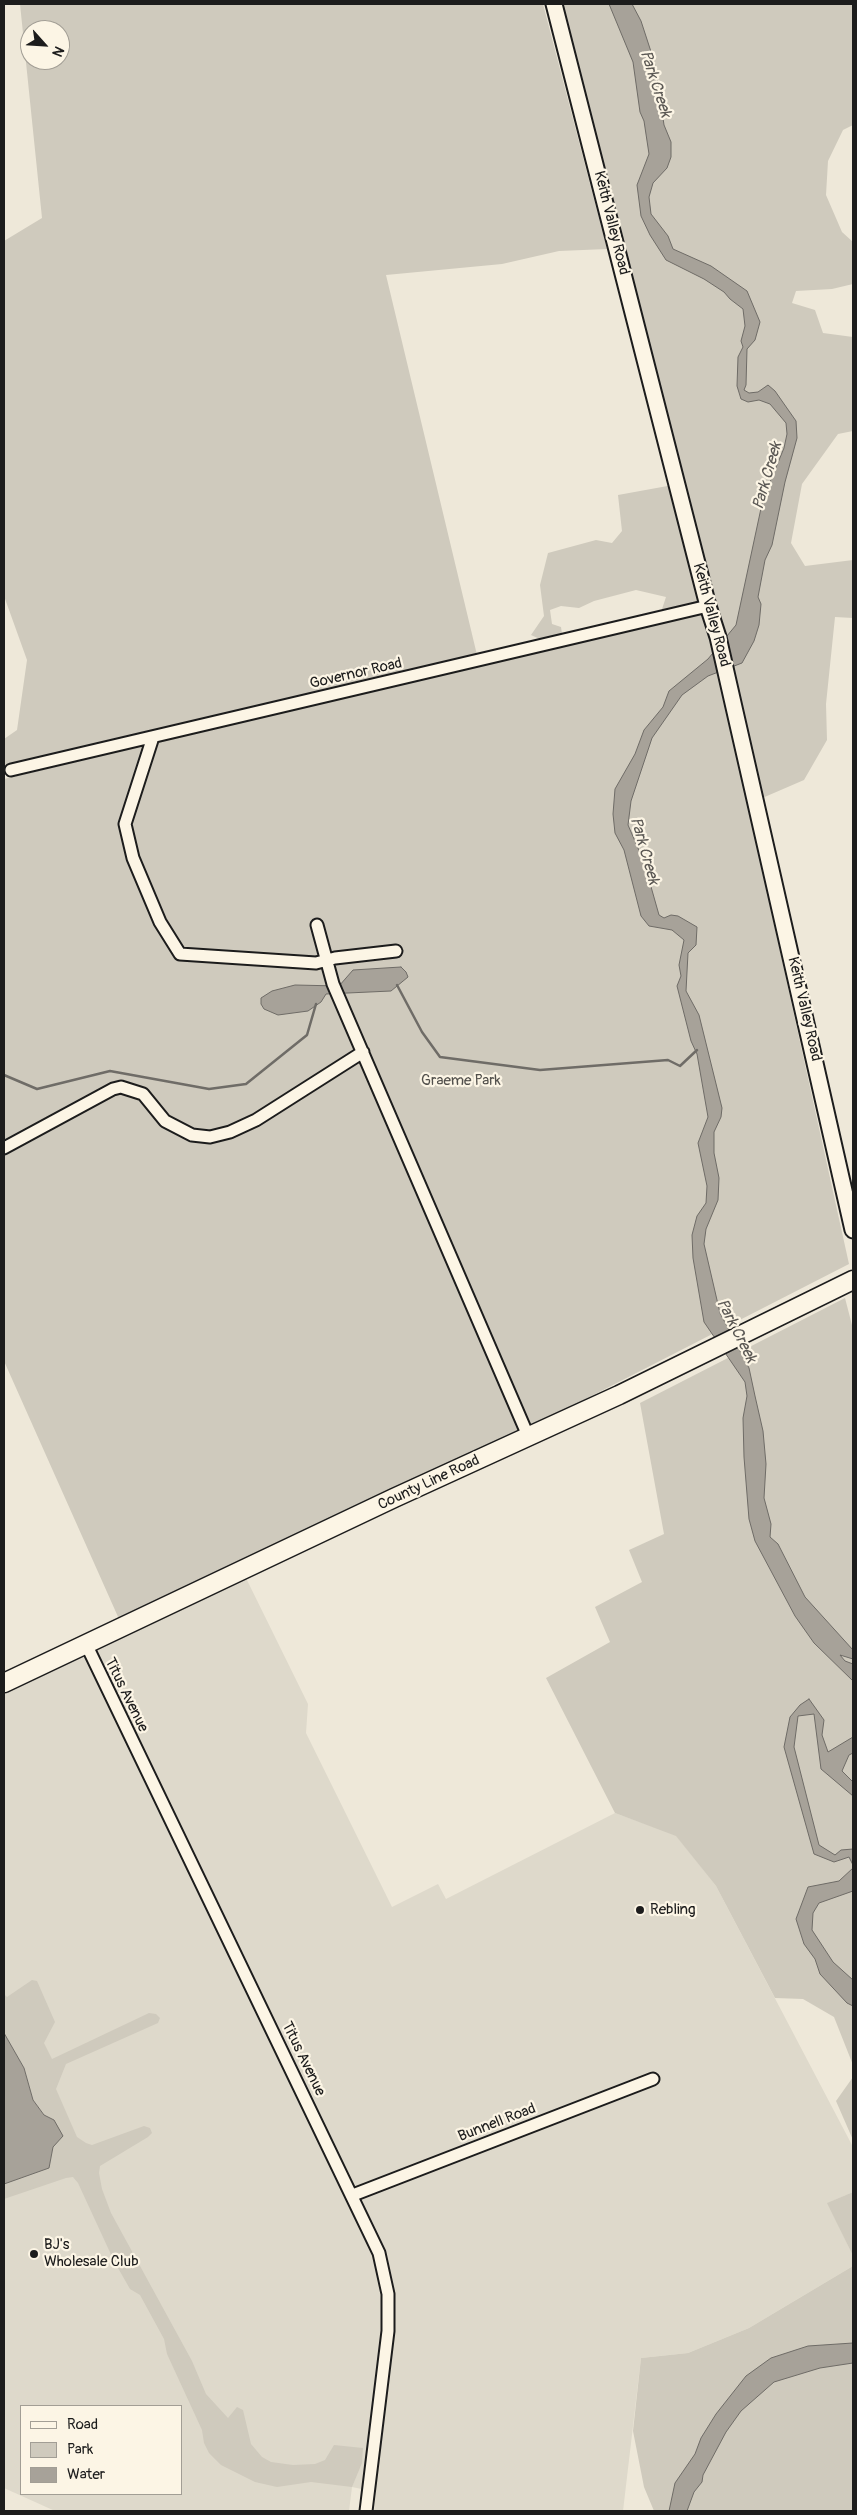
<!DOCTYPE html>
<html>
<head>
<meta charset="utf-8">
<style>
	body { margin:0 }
	#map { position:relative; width:857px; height:2515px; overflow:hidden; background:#eee8d9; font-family:Pangolin,sans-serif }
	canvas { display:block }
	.frame { position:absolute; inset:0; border:5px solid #1c1c1c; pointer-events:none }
	.legend { position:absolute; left:20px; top:2405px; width:162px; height:90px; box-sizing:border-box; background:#fcf5e5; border:1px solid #a29e95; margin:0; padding:6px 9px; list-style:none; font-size:15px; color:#1c1c1c }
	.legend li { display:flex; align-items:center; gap:10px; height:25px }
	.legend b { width:25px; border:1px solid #a29e95 }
	.north { position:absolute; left:20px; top:20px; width:50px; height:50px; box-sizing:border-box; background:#fcf5e5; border:1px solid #a29e95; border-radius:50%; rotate:116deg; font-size:14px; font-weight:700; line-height:20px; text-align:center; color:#1c1c1c }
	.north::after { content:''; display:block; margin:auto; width:18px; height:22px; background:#1c1c1c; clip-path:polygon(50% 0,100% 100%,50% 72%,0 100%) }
</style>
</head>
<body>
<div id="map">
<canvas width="857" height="2515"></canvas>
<div class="frame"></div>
<ul class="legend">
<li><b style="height:6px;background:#fcf5e5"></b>Road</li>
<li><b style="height:14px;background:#cfcabd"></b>Park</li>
<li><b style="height:14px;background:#a7a299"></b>Water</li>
</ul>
<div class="north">N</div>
</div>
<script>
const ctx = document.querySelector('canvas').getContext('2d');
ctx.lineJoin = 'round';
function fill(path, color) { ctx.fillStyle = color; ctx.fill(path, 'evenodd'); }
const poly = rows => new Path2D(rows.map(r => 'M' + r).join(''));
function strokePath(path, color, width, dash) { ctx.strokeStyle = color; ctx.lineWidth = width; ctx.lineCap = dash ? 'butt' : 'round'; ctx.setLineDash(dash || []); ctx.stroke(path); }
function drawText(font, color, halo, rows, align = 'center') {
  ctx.font = font + ' Pangolin,sans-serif'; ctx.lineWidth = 4.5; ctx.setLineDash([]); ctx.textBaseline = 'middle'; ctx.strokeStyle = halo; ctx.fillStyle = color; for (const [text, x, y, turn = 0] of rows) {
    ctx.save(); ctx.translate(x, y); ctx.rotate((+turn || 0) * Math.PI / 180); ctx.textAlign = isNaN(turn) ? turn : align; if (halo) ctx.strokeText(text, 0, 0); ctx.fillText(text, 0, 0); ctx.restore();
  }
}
const built = poly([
	[244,1574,308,1704,306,1733,392,1907,438,1884,446,1899,615,1813,676,1835,716,1886,853,2147,853,2192,828,2203,853,2256,853,2266,749,2328,688,2353,641,2358,623,2511,374,2511,376,2492,352,2487,349,2511,55,2511,4,2488,4,2167,74,2159,11,2035,4,2039,4,1692],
	[21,2406,181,2406,181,2494,21,2494]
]);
const green = poly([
	[20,4,543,4,607,249,559,251,502,264,386,275,477,655,4,766,4,739,17,730,27,660,4,596,4,241,42,218],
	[30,30,60,30,60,60,30,60],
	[553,4,853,4,853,125,843,130,828,161,826,195,842,232,853,242,853,284,832,289,796,291,792,303,815,310,823,333,853,337,853,431,838,434,802,484,791,543,805,566,853,560,853,618,835,617,826,704,827,740,804,780,760,799],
	[673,485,704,604,661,612,666,597,636,590,594,601,579,608,561,606,550,610,552,624,561,627,562,634,542,640,531,635,544,616,540,585,548,553,596,540,612,543,622,531,618,495],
	[705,611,849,1264,527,1429,119,1619,4,1361,4,779],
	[845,1298,853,1329,853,2065,834,2017,803,1999,775,1998,716,1886,676,1836,615,1813,546,1678,610,1642,595,1607,642,1582,629,1550,664,1534,640,1403],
	[32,1980,37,1981,55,2022,44,2043,52,2059,149,2013,156,2014,160,2018,158,2023,66,2064,56,2089,77,2137,86,2143,92,2145,144,2126,150,2128,152,2133,148,2137,100,2166,99,2173,102,2189,111,2213,192,2361,206,2394,228,2418,237,2407,243,2410,251,2444,262,2457,271,2462,293,2465,315,2464,325,2460,334,2445,363,2448,362,2463,352,2487,311,2482,277,2487,255,2482,221,2465,209,2453,204,2443,202,2430,167,2354,164,2339,140,2295,130,2289,114,2261,78,2183,73,2177,66,2178,4,2199,4,2184,49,2168,53,2147,54,2120,44,2115,33,2100,24,2068,4,2033,4,1994,7,1997],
	[853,2077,853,2140,836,2101],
	[853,2192,853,2256,827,2203],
	[853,2266,853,2511,654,2511,644,2487,633,2431,641,2358,688,2353,749,2328]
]);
const water = poly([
	[609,4,632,4,641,21,655,64,664,125,671,142,671,157,667,168,653,183,649,197,651,214,668,236,673,249,711,266,747,291,760,322,755,340,747,349,746,385,744,390,749,393,758,392,768,385,775,391,796,421,797,438,785,482,772,545,765,560,758,597,761,604,759,625,754,641,742,663,708,676,682,695,652,738,631,801,628,825,644,862,659,915,664,918,671,915,678,916,697,927,696,945,688,953,686,991,699,1015,722,1108,721,1117,714,1132,714,1153,719,1178,718,1200,706,1229,704,1244,720,1313,749,1368,755,1396,763,1431,766,1464,764,1498,771,1524,770,1537,778,1544,805,1597,853,1650,853,1659,840,1655,845,1661,853,1664,853,1681,814,1643,795,1616,755,1541,749,1519,744,1457,743,1418,747,1396,745,1382,704,1322,693,1258,692,1235,697,1216,706,1203,707,1186,698,1143,708,1117,697,1054,691,1041,677,986,681,976,679,965,684,940,672,930,649,926,641,916,624,850,615,833,613,814,615,789,635,754,644,730,663,707,669,691,708,659,736,625,763,499,784,448,787,434,786,423,770,404,759,400,748,402,741,399,737,386,738,357,743,347,741,341,745,326,743,309,730,299,724,292,704,279,666,260,650,235,641,216,637,185,649,154,644,121,640,112,633,62,609,4],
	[401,967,406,972,408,977,391,991,326,994,321,1002,308,1011,278,1015,264,1009,261,1004,261,998,272,991,295,985,339,986,353,970,401,967],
	[809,1699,824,1720,822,1735,828,1752,853,1737,853,1753,849,1755,842,1771,853,1782,853,1796,821,1769,814,1714,798,1716,794,1747,819,1845,835,1855,841,1850,853,1849,853,1865,849,1857,834,1862,814,1854,784,1747,790,1717,800,1705,809,1699],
	[853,1868,853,1891,819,1903,813,1913,812,1930,833,1962,853,1980,853,2006,847,2003,820,1974,815,1959,804,1944,796,1919,808,1887,839,1881,853,1868],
	[4,2033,24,2068,33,2100,44,2115,54,2120,63,2136,53,2147,49,2168,4,2184,4,2033],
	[853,2343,853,2363,820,2368,774,2382,741,2411,726,2432,703,2475,702,2482,694,2492,687,2511,669,2511,675,2483,695,2454,701,2438,716,2414,746,2376,771,2358,808,2346,853,2343]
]);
const stream = poly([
	[397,985,422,1032,440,1057,540,1070,668,1060,680,1066,697,1050],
	[4,1075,37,1089,110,1071,209,1089,246,1084,307,1035,316,1004]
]);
const street = poly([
	[153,737,125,824,133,858,160,922,180,954,316,963,335,958,396,951],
	[11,770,708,606],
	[317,925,333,984,529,1438],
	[4,1148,113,1089,121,1087,143,1094,165,1121,192,1135,210,1137,230,1132,256,1120,363,1052],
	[86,1644,379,2253,388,2294,388,2331,366,2511],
	[353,2195,653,2079]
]);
const secondary = poly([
	[554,4,708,606,718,637,853,1230]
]);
const primary = poly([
	[4,1683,394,1498,619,1395,853,1280]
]);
const markers = [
	[640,1910,5,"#1c1c1c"],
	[34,2254,5,"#1c1c1c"]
];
const streetNames = [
	["Keith Valley Road",611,223,76],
	["Keith Valley Road",711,615,75],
	["Governor Road",356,674,-13],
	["Keith Valley Road",804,1009,77],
	["County Line Road",429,1483,-25],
	["Titus Avenue",126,1695,64],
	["Titus Avenue",303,2059,64],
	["Bunnell Road",497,2123,-21]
];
const parkNames = [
	["Graeme Park",461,1081]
];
const poiNames = [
	["Rebling",650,1910],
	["BJ's",44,2245],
	["Wholesale Club",44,2262]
];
const waterNames = [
	["Park Creek",655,84,72],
	["Park Creek",768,476,-74],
	["Park Creek",644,851,74],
	["Park Creek",736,1331,63]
];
fill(built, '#ded9cb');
fill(green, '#cfcabd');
fill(water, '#a7a299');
strokePath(water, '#6f6c67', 1);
strokePath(stream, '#6f6c67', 2.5);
strokePath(street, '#1c1c1c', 15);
strokePath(secondary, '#1c1c1c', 19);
strokePath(primary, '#1c1c1c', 21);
strokePath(street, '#fcf5e5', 11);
strokePath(secondary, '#fcf5e5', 15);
strokePath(primary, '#fcf5e5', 18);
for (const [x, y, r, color] of markers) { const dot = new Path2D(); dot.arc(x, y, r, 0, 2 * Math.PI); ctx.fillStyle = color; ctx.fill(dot); strokePath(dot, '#fcf5e5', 2); }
drawText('15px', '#1c1c1c', '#fcf5e5', streetNames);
drawText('15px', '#52504c', '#fcf5e5', parkNames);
drawText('15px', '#1c1c1c', '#fcf5e5', poiNames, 'left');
drawText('italic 16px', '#5b5854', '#fcf5e5', waterNames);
</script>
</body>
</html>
